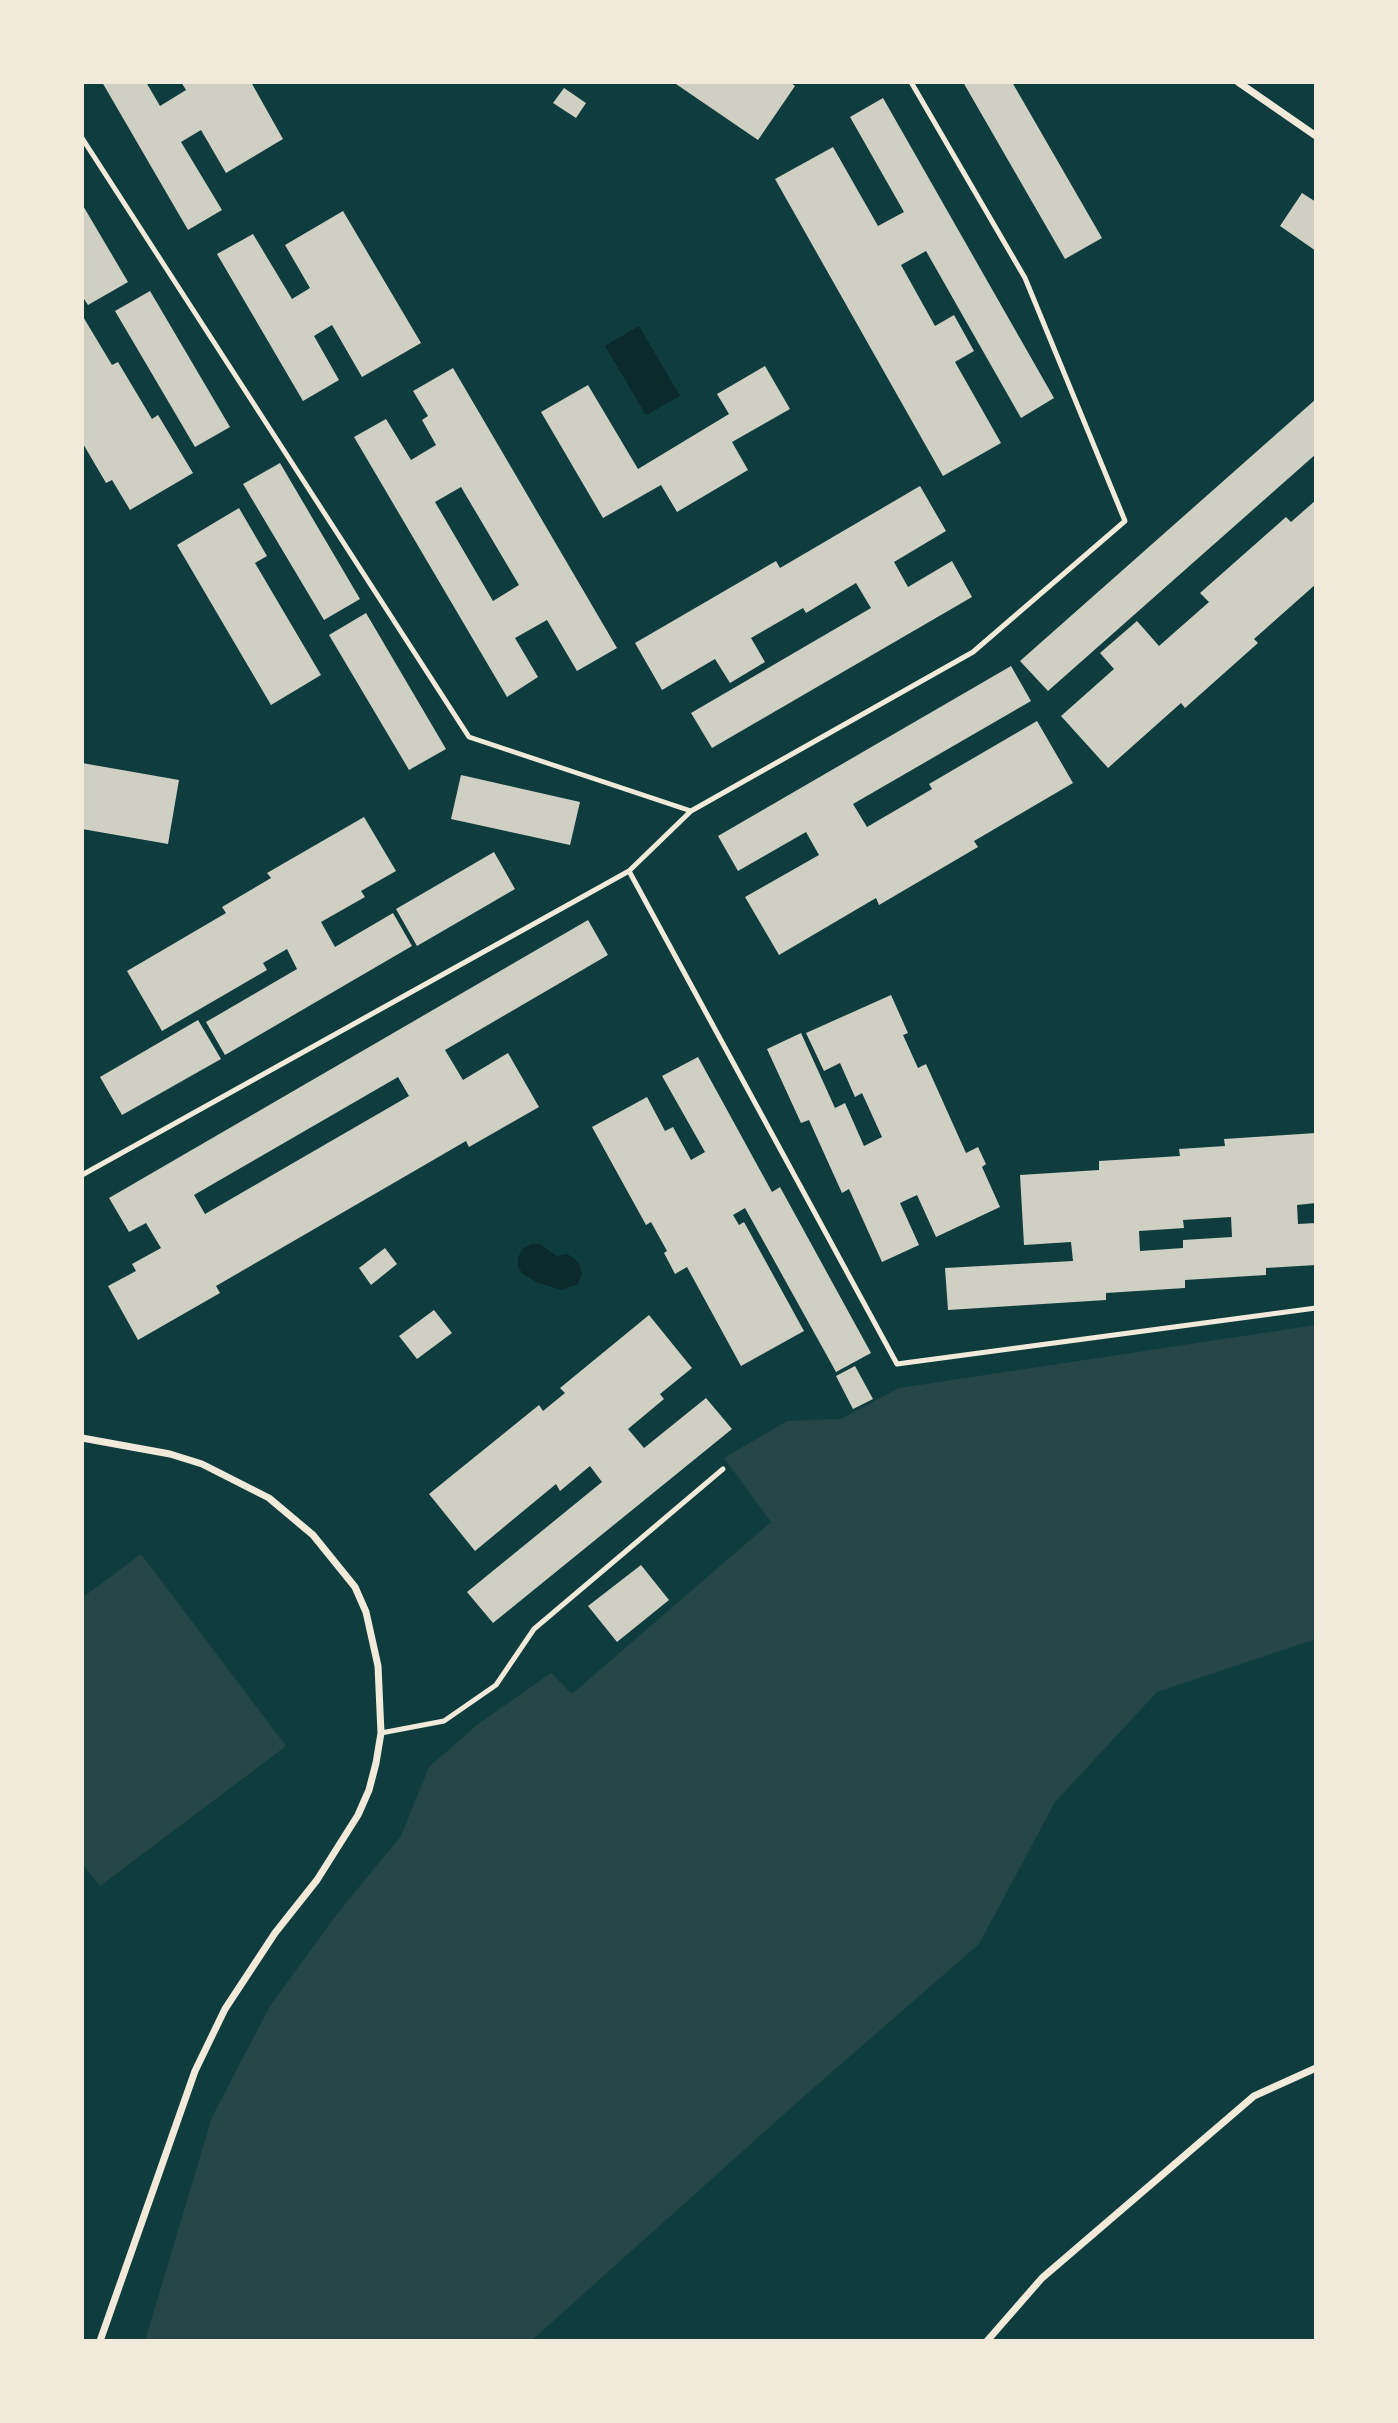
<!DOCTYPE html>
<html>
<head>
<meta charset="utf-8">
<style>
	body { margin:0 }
	#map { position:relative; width:1398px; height:2423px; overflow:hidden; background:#0f3d3e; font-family:"Varela Round",sans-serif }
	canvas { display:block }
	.frame { position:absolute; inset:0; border:84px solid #f1e9da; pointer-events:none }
</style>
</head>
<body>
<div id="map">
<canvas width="1398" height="2423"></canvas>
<div class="frame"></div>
</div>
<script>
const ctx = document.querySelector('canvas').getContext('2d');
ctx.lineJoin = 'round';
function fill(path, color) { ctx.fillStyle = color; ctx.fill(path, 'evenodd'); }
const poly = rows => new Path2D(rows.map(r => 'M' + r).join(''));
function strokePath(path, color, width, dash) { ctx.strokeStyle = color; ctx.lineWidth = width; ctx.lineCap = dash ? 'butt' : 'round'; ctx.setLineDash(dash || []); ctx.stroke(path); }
const green = poly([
	[1316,1325,1316,1639,1157,1692,1055,1802,979,1944,802,2098,531,2341,145,2341,212,2117,270,2006,337,1914,401,1836,429,1767,478,1724,551,1673,572,1694,771,1522,724,1458,787,1421,841,1419,899,1388],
	[141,1554,286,1746,100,1886,82,1863,82,1598]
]);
const water = poly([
	[639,326,680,396,646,415,605,346],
	[531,1244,540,1244,557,1256,567,1254,575,1259,579,1264,582,1273,578,1284,562,1290,538,1283,523,1274,518,1267,518,1258,522,1249]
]);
const building = poly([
	[102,82,146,82,160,106,186,90,181,82,251,82,283,139,226,173,201,130,181,142,222,210,188,230],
	[673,82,790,82,795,86,758,140],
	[963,82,1012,82,1102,238,1065,259],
	[564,88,586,103,576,118,553,103],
	[883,98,1054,398,1021,418,926,251,901,265,935,326,954,315,974,351,955,362,1001,443,943,476,775,179,833,147,878,226,904,212,850,117],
	[1302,193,1316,202,1316,251,1280,226],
	[82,204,128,282,88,305,82,296],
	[343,211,421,343,362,377,332,325,314,336,339,380,303,401,217,254,253,234,292,299,310,288,285,245],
	[150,291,230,427,195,447,115,311],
	[82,315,112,365,118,362,152,419,158,415,193,473,130,510,112,480,106,483,82,442],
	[765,366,790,409,732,442,748,470,677,512,661,485,603,518,541,412,588,385,638,469,729,414,717,394],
	[453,368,617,648,577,671,547,620,515,638,538,677,507,697,354,437,386,419,411,460,436,445,422,420,428,416,413,391],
	[461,487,519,585,493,601,435,502],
	[1316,399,1316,454,1048,691,1020,661],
	[280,463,360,599,324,620,243,484],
	[920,486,946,531,894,562,908,587,952,561,972,597,712,748,691,713,871,608,856,583,806,613,803,608,751,638,765,662,730,683,715,659,662,690,635,643,776,561,780,568],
	[1316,500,1316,584,1254,639,1258,643,1185,708,1181,703,1108,768,1061,716,1114,669,1100,653,1137,621,1159,646,1209,602,1200,593,1286,517,1291,522],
	[239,508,267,556,255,563,321,675,271,705,177,545],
	[366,613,446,749,409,770,329,635],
	[1011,666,1031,701,853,804,867,827,932,789,929,784,1037,721,1073,783,974,841,978,847,879,905,876,898,779,955,745,897,819,855,806,832,738,871,718,836],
	[82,763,179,780,168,844,82,829],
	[461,775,580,802,570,845,451,819],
	[364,817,396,871,361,891,365,897,321,922,335,947,393,913,412,946,225,1055,206,1022,297,969,287,949,263,963,267,970,162,1031,127,971,226,913,222,907,271,878,267,873],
	[494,852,515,889,417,946,396,909],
	[588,920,608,955,445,1050,463,1080,508,1053,539,1107,469,1147,466,1141,216,1286,220,1293,138,1340,108,1286,136,1271,132,1264,161,1248,146,1223,129,1232,109,1198],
	[398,1077,409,1096,205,1214,194,1195],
	[891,995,908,1033,903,1035,918,1068,926,1064,966,1153,978,1147,986,1164,982,1167,1000,1207,936,1237,917,1195,900,1203,919,1245,882,1262,849,1189,842,1193,809,1120,801,1123,767,1049,801,1033,835,1108,845,1103,864,1146,882,1137,862,1093,855,1097,840,1063,824,1071,806,1033],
	[198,1020,221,1059,122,1115,100,1077],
	[698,1057,772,1192,780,1187,871,1353,836,1372,745,1208,733,1215,739,1225,744,1222,804,1331,741,1366,687,1267,675,1274,664,1253,667,1251,651,1222,646,1225,592,1127,647,1097,665,1131,673,1127,691,1160,705,1152,662,1076],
	[1316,1133,1316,1203,1297,1205,1298,1224,1316,1223,1316,1265,1266,1268,1266,1275,1185,1280,1185,1288,1106,1293,1106,1300,948,1310,945,1268,1073,1261,1071,1242,1024,1245,1020,1175,1099,1170,1099,1161,1180,1156,1179,1149,1225,1146,1224,1139],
	[1231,1217,1232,1237,1183,1240,1183,1248,1140,1251,1139,1231,1184,1228,1183,1220],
	[385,1248,397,1264,371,1285,359,1268],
	[434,1310,452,1333,417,1359,399,1336],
	[649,1315,692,1368,660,1394,664,1399,628,1429,644,1448,706,1398,732,1429,493,1623,467,1592,602,1482,590,1466,560,1491,556,1484,475,1551,429,1494,539,1405,543,1411,565,1393,560,1388],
	[855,1366,873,1399,853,1409,836,1376],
	[641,1565,669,1600,617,1642,588,1606]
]);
const service = poly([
	[82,138,469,737,691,811],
	[629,871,897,1364,1316,1308],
	[82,1175,629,871,691,811,973,652,1125,521,1025,278,911,82],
	[381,1733,444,1721,496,1685,534,1629,723,1469]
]);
const minor = poly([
	[1238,82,1316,136],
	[82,1438,170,1454,202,1464,269,1498,313,1535,355,1587,366,1612,378,1666,381,1733,376,1763,369,1790,358,1815,317,1880,275,1933,225,2009,195,2071,100,2341],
	[987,2341,1042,2278,1254,2096,1316,2068]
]);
fill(green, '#244646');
fill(water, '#0a2a2b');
fill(building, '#cfcfc3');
strokePath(service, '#f1e9da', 5);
strokePath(minor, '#f1e9da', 7);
</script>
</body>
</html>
